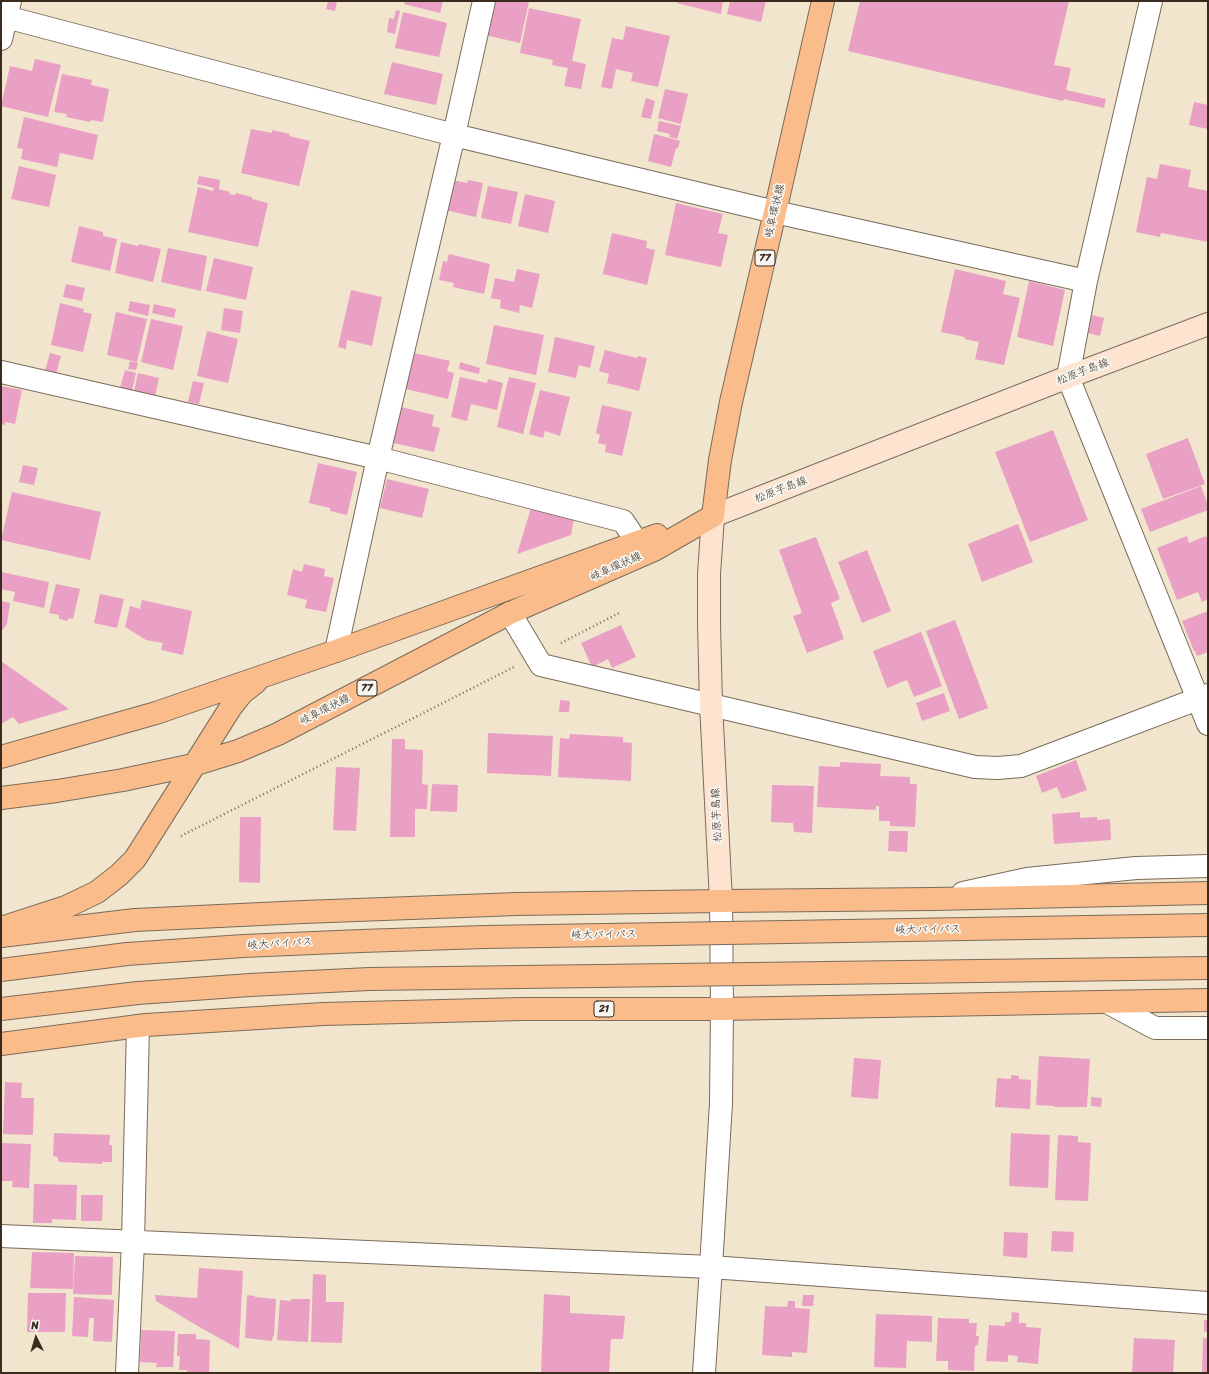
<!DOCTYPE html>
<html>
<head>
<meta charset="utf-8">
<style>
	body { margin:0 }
	#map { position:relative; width:1209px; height:1374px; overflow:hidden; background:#f1e5cd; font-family:Sriracha,sans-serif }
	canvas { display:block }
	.frame { position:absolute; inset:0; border:2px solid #3b2a1e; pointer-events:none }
	.north { position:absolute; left:16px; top:1318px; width:40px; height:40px; -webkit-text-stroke:3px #f6f6f2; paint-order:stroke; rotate:355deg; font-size:11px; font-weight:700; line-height:16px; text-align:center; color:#3b2a1e }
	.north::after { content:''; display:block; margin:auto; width:14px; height:18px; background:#3b2a1e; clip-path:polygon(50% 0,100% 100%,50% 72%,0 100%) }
</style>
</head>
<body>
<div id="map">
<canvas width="1209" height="1374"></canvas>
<div class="frame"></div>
<div class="north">N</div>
</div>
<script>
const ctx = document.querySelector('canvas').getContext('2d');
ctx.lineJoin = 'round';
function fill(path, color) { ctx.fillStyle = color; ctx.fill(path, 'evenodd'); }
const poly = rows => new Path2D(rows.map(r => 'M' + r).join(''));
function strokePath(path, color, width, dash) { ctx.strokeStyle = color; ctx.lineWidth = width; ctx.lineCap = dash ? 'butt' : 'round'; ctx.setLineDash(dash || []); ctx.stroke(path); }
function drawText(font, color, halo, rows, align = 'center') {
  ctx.font = font + ' Sriracha,"Klee One",sans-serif'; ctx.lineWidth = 3.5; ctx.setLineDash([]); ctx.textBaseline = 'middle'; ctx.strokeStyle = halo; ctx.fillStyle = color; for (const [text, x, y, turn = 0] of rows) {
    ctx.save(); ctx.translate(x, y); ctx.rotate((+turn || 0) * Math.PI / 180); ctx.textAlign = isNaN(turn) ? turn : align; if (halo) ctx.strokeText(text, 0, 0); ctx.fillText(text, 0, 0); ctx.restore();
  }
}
const building = poly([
	[328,1,337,1,335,11,326,9],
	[405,1,443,1,440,13,404,4],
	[492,1,529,1,520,43,485,35],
	[677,1,723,1,721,14,677,3],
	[730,1,766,1,761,22,727,14],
	[860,1,1069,1,1054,65,1071,68,1066,90,1106,99,1104,108,1064,99,1063,101,848,51],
	[529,8,581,19,572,61,586,64,581,89,564,86,568,68,552,65,553,60,520,53],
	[396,10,400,11,395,34,387,32,389,18,394,19],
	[403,12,447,23,439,57,395,48],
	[626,26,670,36,658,87,631,81,633,73,616,69,612,89,601,87,612,38,623,40],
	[35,59,61,65,48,117,1,106,10,66,32,71],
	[392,62,443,74,436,105,384,94],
	[62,74,92,80,91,85,109,89,103,122,91,120,90,122,66,117,67,114,54,112],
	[665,89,688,94,681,124,658,118],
	[646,98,655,101,651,119,641,117],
	[1194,102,1208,105,1208,129,1189,125],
	[24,117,98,135,93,160,60,153,57,167,21,159,23,149,17,148],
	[659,121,681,126,677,139,669,137,670,134,657,131],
	[251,129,272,133,272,130,290,134,289,136,310,141,299,186,241,173],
	[654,134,680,141,678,148,676,148,671,167,648,161],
	[1160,164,1191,170,1188,187,1208,191,1208,242,1161,233,1160,237,1136,232,1147,177,1157,179],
	[19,166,56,175,49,207,11,199],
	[199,176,220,180,219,189,230,192,229,194,235,195,236,193,252,197,252,199,268,203,258,247,188,232,198,187,213,191,214,188,197,184],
	[452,180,467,183,468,180,483,183,476,217,445,210],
	[488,186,518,192,511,224,481,218],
	[525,194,555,201,548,233,518,226],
	[676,203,723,214,718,233,728,235,721,267,665,255],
	[79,226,103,232,103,236,117,239,110,271,71,262],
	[612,233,647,241,646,248,655,250,647,285,603,274],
	[121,242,138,246,139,244,161,249,153,282,115,273],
	[168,248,207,256,201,291,161,282],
	[449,254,490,264,484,294,453,287,454,283,439,280,443,261,447,262],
	[214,258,253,267,246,300,206,291],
	[517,269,540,274,532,308,520,305,519,313,500,308,501,300,491,298,495,278,514,282],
	[955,269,1006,281,1003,294,1020,298,1004,365,975,359,979,342,964,339,965,337,941,332],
	[1029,281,1065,290,1053,346,1017,337],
	[66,284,85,288,82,301,63,297],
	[351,290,382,297,372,346,347,340,346,349,338,347],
	[130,301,150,305,148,316,128,311],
	[60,303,84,309,83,312,92,314,83,352,51,345],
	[154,304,176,309,174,318,152,313],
	[224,308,243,311,240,333,221,330],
	[116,312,147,319,137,362,107,355],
	[1092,315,1104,318,1100,336,1088,333],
	[151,319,183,326,173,370,141,362],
	[494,325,544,335,536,375,486,364],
	[207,331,238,339,228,383,197,376],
	[555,337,595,346,590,368,579,365,576,378,548,372],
	[605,350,637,358,638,356,647,358,639,391,607,383,609,374,599,371],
	[50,353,61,356,56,374,45,371],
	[414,353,450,361,447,371,454,373,448,399,406,389],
	[130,361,138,363,136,370,128,369],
	[460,362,480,368,479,374,459,369],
	[125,370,136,373,132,391,120,388],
	[138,373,159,378,155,396,134,391],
	[460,377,487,383,488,379,503,383,497,410,471,404,467,421,451,417],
	[509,377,536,383,523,434,497,427],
	[193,381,204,383,199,404,188,402],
	[1,386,22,390,15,424,5,422,5,425,1,424],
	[540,390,570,397,560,436,545,431,543,438,529,434],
	[602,405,632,412,622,456,605,452,606,445,598,443,600,435,596,433],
	[397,406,434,415,432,426,440,428,434,452,389,442],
	[1053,430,1088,520,1030,542,995,452],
	[1188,438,1205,484,1163,499,1146,454],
	[318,463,357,472,347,515,330,511,330,508,309,503],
	[23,465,38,468,34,485,19,482],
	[387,479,429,489,422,518,380,508],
	[1201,486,1208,505,1208,510,1150,532,1141,509],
	[12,492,101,512,90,560,1,540],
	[531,508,574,518,571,535,517,554],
	[1018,524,1033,562,982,582,968,544],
	[1187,536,1189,543,1206,536,1208,541,1208,599,1202,602,1198,592,1177,600,1157,548],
	[816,537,840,599,831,603,844,639,807,653,793,616,802,613,779,550],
	[867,550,891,611,862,623,838,562],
	[304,564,325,569,324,576,334,578,326,612,305,608,307,600,287,595,293,569,302,572],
	[1,572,49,582,44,608,13,601,15,592,1,589],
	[56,584,80,589,73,619,68,618,68,621,59,619,59,615,49,613],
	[100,594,124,599,117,628,94,623],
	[142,600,192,611,183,655,161,650,163,643,146,640,125,627,130,606,140,609],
	[1,601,10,603,7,624,1,632],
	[1208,611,1208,652,1197,656,1195,651,1194,651,1182,621],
	[955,620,988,708,959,719,926,631],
	[621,625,636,657,612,668,608,659,592,667,581,643],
	[921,632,942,686,914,697,907,680,887,688,873,651],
	[1,661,69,709,19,724,13,717,1,724],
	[944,693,950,711,922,721,916,703],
	[560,700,570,701,569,712,559,712],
	[488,733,553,736,551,776,487,773],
	[570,734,623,737,623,742,632,743,631,781,558,777,560,738,569,739],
	[392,739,405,739,405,749,423,750,422,784,428,785,427,809,415,809,415,837,390,837],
	[1076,760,1087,790,1062,799,1057,787,1042,793,1036,776],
	[840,762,881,764,880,776,910,777,910,784,917,784,915,827,890,826,890,821,879,821,879,806,876,806,876,810,817,807,819,766,840,767],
	[336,767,360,768,356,831,333,830],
	[432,784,458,785,457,812,430,811],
	[772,785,814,786,812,833,794,832,793,823,771,822],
	[1080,812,1080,818,1097,817,1097,820,1110,819,1111,840,1054,844,1052,814],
	[240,817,261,817,260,883,239,882],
	[889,831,908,831,907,852,888,851],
	[1039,1056,1090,1059,1087,1107,1054,1107,1054,1106,1036,1105],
	[854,1058,881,1060,878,1099,851,1097],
	[1011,1075,1019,1076,1019,1079,1031,1080,1030,1109,995,1107,997,1078,1011,1079],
	[5,1082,22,1083,21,1098,34,1098,33,1135,3,1134],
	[1091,1097,1102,1098,1101,1107,1091,1106],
	[54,1133,110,1135,109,1145,112,1145,112,1162,102,1162,102,1164,60,1162,58,1161,58,1157,53,1156],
	[1011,1133,1050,1135,1048,1188,1009,1186],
	[1058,1135,1078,1136,1078,1142,1091,1143,1088,1201,1055,1200],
	[2,1143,31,1144,29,1188,12,1187,13,1181,1,1181],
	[34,1184,77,1185,76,1220,52,1219,52,1223,33,1223],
	[81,1195,103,1195,102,1221,81,1221],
	[1052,1231,1074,1232,1073,1252,1051,1251],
	[1004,1232,1028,1233,1027,1258,1003,1256],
	[32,1252,74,1253,73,1289,30,1288],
	[75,1256,113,1257,112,1295,73,1294],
	[199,1268,243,1271,239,1349,196,1325,156,1301,155,1295,197,1298],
	[313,1274,326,1275,326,1302,344,1302,342,1343,311,1342],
	[28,1293,66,1293,65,1332,27,1332],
	[544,1294,570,1296,570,1313,625,1316,623,1339,611,1339,609,1373,541,1373],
	[247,1295,255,1296,255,1297,276,1299,274,1336,273,1336,272,1341,245,1338],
	[803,1295,814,1295,813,1306,802,1306],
	[74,1297,114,1300,112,1342,93,1341,94,1318,89,1318,88,1337,72,1336],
	[291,1299,310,1299,308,1342,277,1340,280,1300,291,1301],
	[788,1301,795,1301,795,1308,810,1309,807,1353,792,1352,792,1357,762,1355,765,1306,787,1307],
	[1012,1312,1019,1313,1019,1323,1026,1323,1026,1327,1041,1328,1038,1364,1017,1362,1018,1356,1008,1355,1008,1362,986,1361,989,1325,1005,1326,1005,1322,1011,1322],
	[876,1314,932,1316,932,1342,907,1341,906,1368,874,1367],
	[938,1318,969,1319,969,1323,977,1323,976,1336,979,1336,978,1345,975,1346,974,1371,948,1370,948,1361,936,1361],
	[1204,1320,1208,1320,1208,1332,1204,1332],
	[141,1330,175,1331,173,1367,156,1367,157,1363,140,1362],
	[178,1334,196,1334,196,1339,210,1340,209,1373,187,1373,187,1370,179,1370,180,1356,177,1356],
	[1134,1338,1175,1340,1173,1373,1132,1373],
	[1203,1338,1208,1338,1208,1373,1202,1373]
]);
const path = poly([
	[561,643,621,612],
	[181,836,514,667]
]);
const minor = poly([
	[1151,1,1086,281,1068,377,1208,724],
	[6,17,454,135,775,212,1086,281],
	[1,39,10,1],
	[1,372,378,458,623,521,637,542],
	[510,613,541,665,975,767,998,768,1021,766,1208,695],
	[336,651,378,458,454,135,484,1],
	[963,893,1027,879,1136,868,1208,866],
	[1107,1002,1155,1028,1208,1028],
	[1,1236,711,1267,1208,1303],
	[127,1373,133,1242,138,1026],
	[704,1373,711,1267]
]);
const tertiary = poly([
	[711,1267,721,1103,722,1009,721,901]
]);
const secondary = poly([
	[721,901,711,704,709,624,709,574,713,516,1068,377,1208,324]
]);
const primary = poly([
	[713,516,720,460,731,402,775,212,823,1],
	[1,757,156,713,336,651,657,535],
	[1,798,57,791,123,780,193,765,238,751,278,734,510,613,654,550,713,516],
	[1,928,66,907,97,892,119,875,135,859,231,707,242,693,256,682]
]);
const trunk = poly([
	[1,936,135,920,303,912,517,904,721,901,934,899,1208,893],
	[1,1044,146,1025,323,1014,523,1009,722,1009,1208,1000]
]);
const trunkBridge = poly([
	[1,970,127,954,243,946,361,941,485,937,1208,925],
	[1,1009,138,993,250,985,369,979,1208,968]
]);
const shields = [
	[765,258,20],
	[367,688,20],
	[604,1009,20]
];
const shieldNames = [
	["77",765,258],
	["77",367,688],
	["21",604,1009]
];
const streetNames = [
	["岐阜環状線",775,211,-77],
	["松原芋島線",1083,372,-21],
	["松原芋島線",781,490,-21],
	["岐阜環状線",616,567,-24],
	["岐阜環状線",325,710,-27],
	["松原芋島線",717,815,-93],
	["岐大バイパス",928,930,-1],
	["岐大バイパス",604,935,-1],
	["岐大バイパス",280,944,-3]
];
fill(building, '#e9a0c4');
strokePath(minor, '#7b6b5b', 24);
strokePath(tertiary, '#7b6b5b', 24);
strokePath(secondary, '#7b6b5b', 24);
strokePath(primary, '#7b6b5b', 24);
strokePath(trunk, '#7b6b5b', 24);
strokePath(path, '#7b6b5b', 2.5, [1, 3]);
strokePath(minor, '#fff', 22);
strokePath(tertiary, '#fff', 22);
strokePath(secondary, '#fde4d1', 22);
strokePath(primary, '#fabc8b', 22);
strokePath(trunk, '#fabc8b', 22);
strokePath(trunkBridge, '#7b6b5b', 24, []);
strokePath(trunkBridge, '#fabc8b', 22);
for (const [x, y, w] of shields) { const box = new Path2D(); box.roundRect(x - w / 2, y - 8, w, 16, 3); ctx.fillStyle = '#f6f6f2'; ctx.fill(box); strokePath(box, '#3b2a1e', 1); }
drawText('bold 10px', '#3b2a1e', null, shieldNames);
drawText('11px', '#3b2a1e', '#f6f6f2', streetNames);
</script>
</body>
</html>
